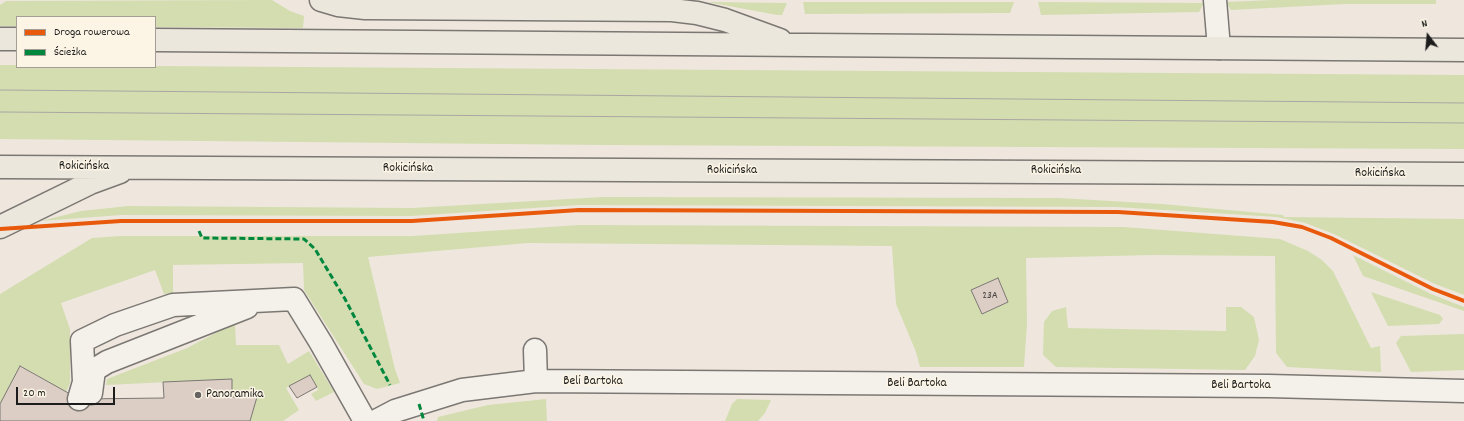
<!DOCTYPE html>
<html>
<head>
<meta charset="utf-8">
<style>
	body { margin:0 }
	#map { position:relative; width:1464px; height:421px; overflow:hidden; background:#efe7de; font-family:Dekko,sans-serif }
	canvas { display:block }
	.legend { position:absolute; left:16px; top:16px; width:140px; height:52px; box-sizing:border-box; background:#fcf5e5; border:1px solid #a29e95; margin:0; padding:5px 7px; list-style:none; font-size:12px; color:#1c1c1c }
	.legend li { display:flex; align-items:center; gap:8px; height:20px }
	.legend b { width:20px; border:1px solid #a29e95 }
	.north { position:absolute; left:1408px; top:16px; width:40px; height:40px; -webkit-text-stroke:3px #fcf5e5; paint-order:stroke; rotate:344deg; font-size:11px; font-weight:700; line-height:16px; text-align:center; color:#1c1c1c }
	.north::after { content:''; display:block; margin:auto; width:14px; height:18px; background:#1c1c1c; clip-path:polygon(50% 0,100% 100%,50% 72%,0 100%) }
	.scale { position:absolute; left:16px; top:387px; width:99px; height:18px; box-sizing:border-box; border:2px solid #1c1c1c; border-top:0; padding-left:5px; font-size:12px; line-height:14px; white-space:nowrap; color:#1c1c1c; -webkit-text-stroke:3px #fcf5e5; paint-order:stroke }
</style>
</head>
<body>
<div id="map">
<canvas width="1464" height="421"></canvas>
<ul class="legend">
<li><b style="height:5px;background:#e8590c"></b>Droga rowerowa</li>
<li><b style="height:5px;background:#00873e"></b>Ścieżka</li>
</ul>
<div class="north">N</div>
<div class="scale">20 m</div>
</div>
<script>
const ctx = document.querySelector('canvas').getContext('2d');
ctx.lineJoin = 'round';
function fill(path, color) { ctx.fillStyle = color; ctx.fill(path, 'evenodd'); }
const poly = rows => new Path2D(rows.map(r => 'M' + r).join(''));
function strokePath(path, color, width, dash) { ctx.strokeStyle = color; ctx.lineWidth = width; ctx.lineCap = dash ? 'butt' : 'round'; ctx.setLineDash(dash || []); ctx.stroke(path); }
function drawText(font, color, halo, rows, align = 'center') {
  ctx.font = font + ' Dekko,sans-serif'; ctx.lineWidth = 3; ctx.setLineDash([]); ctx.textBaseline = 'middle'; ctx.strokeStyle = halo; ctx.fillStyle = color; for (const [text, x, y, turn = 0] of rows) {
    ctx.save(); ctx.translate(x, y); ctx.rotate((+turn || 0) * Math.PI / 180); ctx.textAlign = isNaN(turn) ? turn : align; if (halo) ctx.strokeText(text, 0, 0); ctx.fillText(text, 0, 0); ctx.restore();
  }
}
const green = poly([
	[272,0,290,11,304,16,303,28,155,27,155,17,17,17,17,26,0,26,0,5,6,1],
	[1273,0,1436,0,1436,4,1345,4,1231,10,1226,2],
	[707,2,787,3,782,15,777,15],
	[803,2,1014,2,1010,13,805,14],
	[1038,2,1204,3,1199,12,1041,15],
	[0,65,17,65,17,67,155,66,1464,75,1464,149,603,145,0,139],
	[603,197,1059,198,1162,204,1283,215,1284,217,1464,219,1464,295,1435,284,1334,234,1305,223,1277,217,1116,207,579,205,411,216,121,215,41,221,81,211,128,206,412,208],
	[579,225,1124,227,1280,239,1308,251,1322,260,1333,271,1371,348,1380,346,1381,372,1287,367,1276,353,1275,256,1153,255,1026,258,1027,323,1024,367,920,367,916,352,896,304,892,246,528,243,368,257,395,369,400,383,377,389,364,384,304,290,303,263,173,265,173,293,164,294,155,270,61,303,70,329,70,383,66,392,21,366,0,404,0,294,92,238,121,236,412,236],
	[998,278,1008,302,982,314,971,290],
	[1353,255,1431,294,1464,307,1464,311,1363,276],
	[1371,292,1440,315,1443,319,1439,324,1388,326],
	[1066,307,1068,328,1226,331,1226,307,1241,307,1254,317,1259,340,1255,356,1245,370,1056,367,1043,355,1044,322,1052,311],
	[235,323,236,345,279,345,288,364,309,351,334,392,316,401,311,394,318,390,317,387,310,375,286,388,299,410,283,421,250,421,257,397,232,397,232,379,106,385,107,379,187,348],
	[1464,334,1464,370,1411,372,1396,343,1401,336],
	[546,399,547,421,437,421,438,417,488,405],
	[737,399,771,400,765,413,758,421,725,421,732,404]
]);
const building = poly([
	[998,278,1008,302,982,314,971,290,998,278],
	[20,366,79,399,164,398,163,382,232,379,232,397,257,397,250,421,0,421,0,404,20,366],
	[310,375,317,387,297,398,289,386,310,375]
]);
const minor = poly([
	[1215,0,1219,48],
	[535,350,536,381],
	[91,393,94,370,107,362,247,307],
	[79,399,84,382,82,341,115,325,173,305,294,299,321,343,365,421],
	[376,421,395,411,462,390,536,381,1269,386,1464,391]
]);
const major = poly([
	[321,0,338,5,365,8,672,10,697,13,725,20,780,40],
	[0,39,17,39],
	[155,40,1464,50],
	[0,167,1464,174],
	[0,227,90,183,120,172]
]);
const tram = poly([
	[0,90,1464,103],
	[0,112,1464,123]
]);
const quiet = poly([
	[199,231,202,238,304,239,315,249,345,299,390,385],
	[419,404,424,421]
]);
const cycleway = poly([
	[0,229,121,221,412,221,579,210,1118,212,1273,222,1302,227,1331,238,1433,289,1464,301]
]);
const markers = [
	[198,395,4,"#666360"]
];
const numberNames = [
	["23A",990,296]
];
const streetNames = [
	["Rokicińska",84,167],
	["Rokicińska",408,169],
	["Rokicińska",732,171],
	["Rokicińska",1056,171],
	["Rokicińska",1380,174],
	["Beli Bartoka",593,382],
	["Beli Bartoka",917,384],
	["Beli Bartoka",1241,386]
];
const poiNames = [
	["Panoramika",206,395]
];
fill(green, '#d3ddb0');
fill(building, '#dccec5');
strokePath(building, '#7b7773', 1);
strokePath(minor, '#7b7773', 25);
strokePath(major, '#7b7773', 25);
strokePath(minor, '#f4f0ea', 22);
strokePath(major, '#ece7dd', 22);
strokePath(tram, '#aaa7a3', 1);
strokePath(quiet, '#00873e', 3, [6, 3]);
strokePath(cycleway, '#e8590c', 4);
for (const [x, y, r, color] of markers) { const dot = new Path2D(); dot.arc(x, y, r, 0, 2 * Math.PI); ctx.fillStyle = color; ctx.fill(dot); strokePath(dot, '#fcf5e5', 1.5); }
drawText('11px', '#4c4846', null, numberNames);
drawText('13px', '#1c1c1c', '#fcf5e5', streetNames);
drawText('13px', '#1c1c1c', '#fcf5e5', poiNames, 'left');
</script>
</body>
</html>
